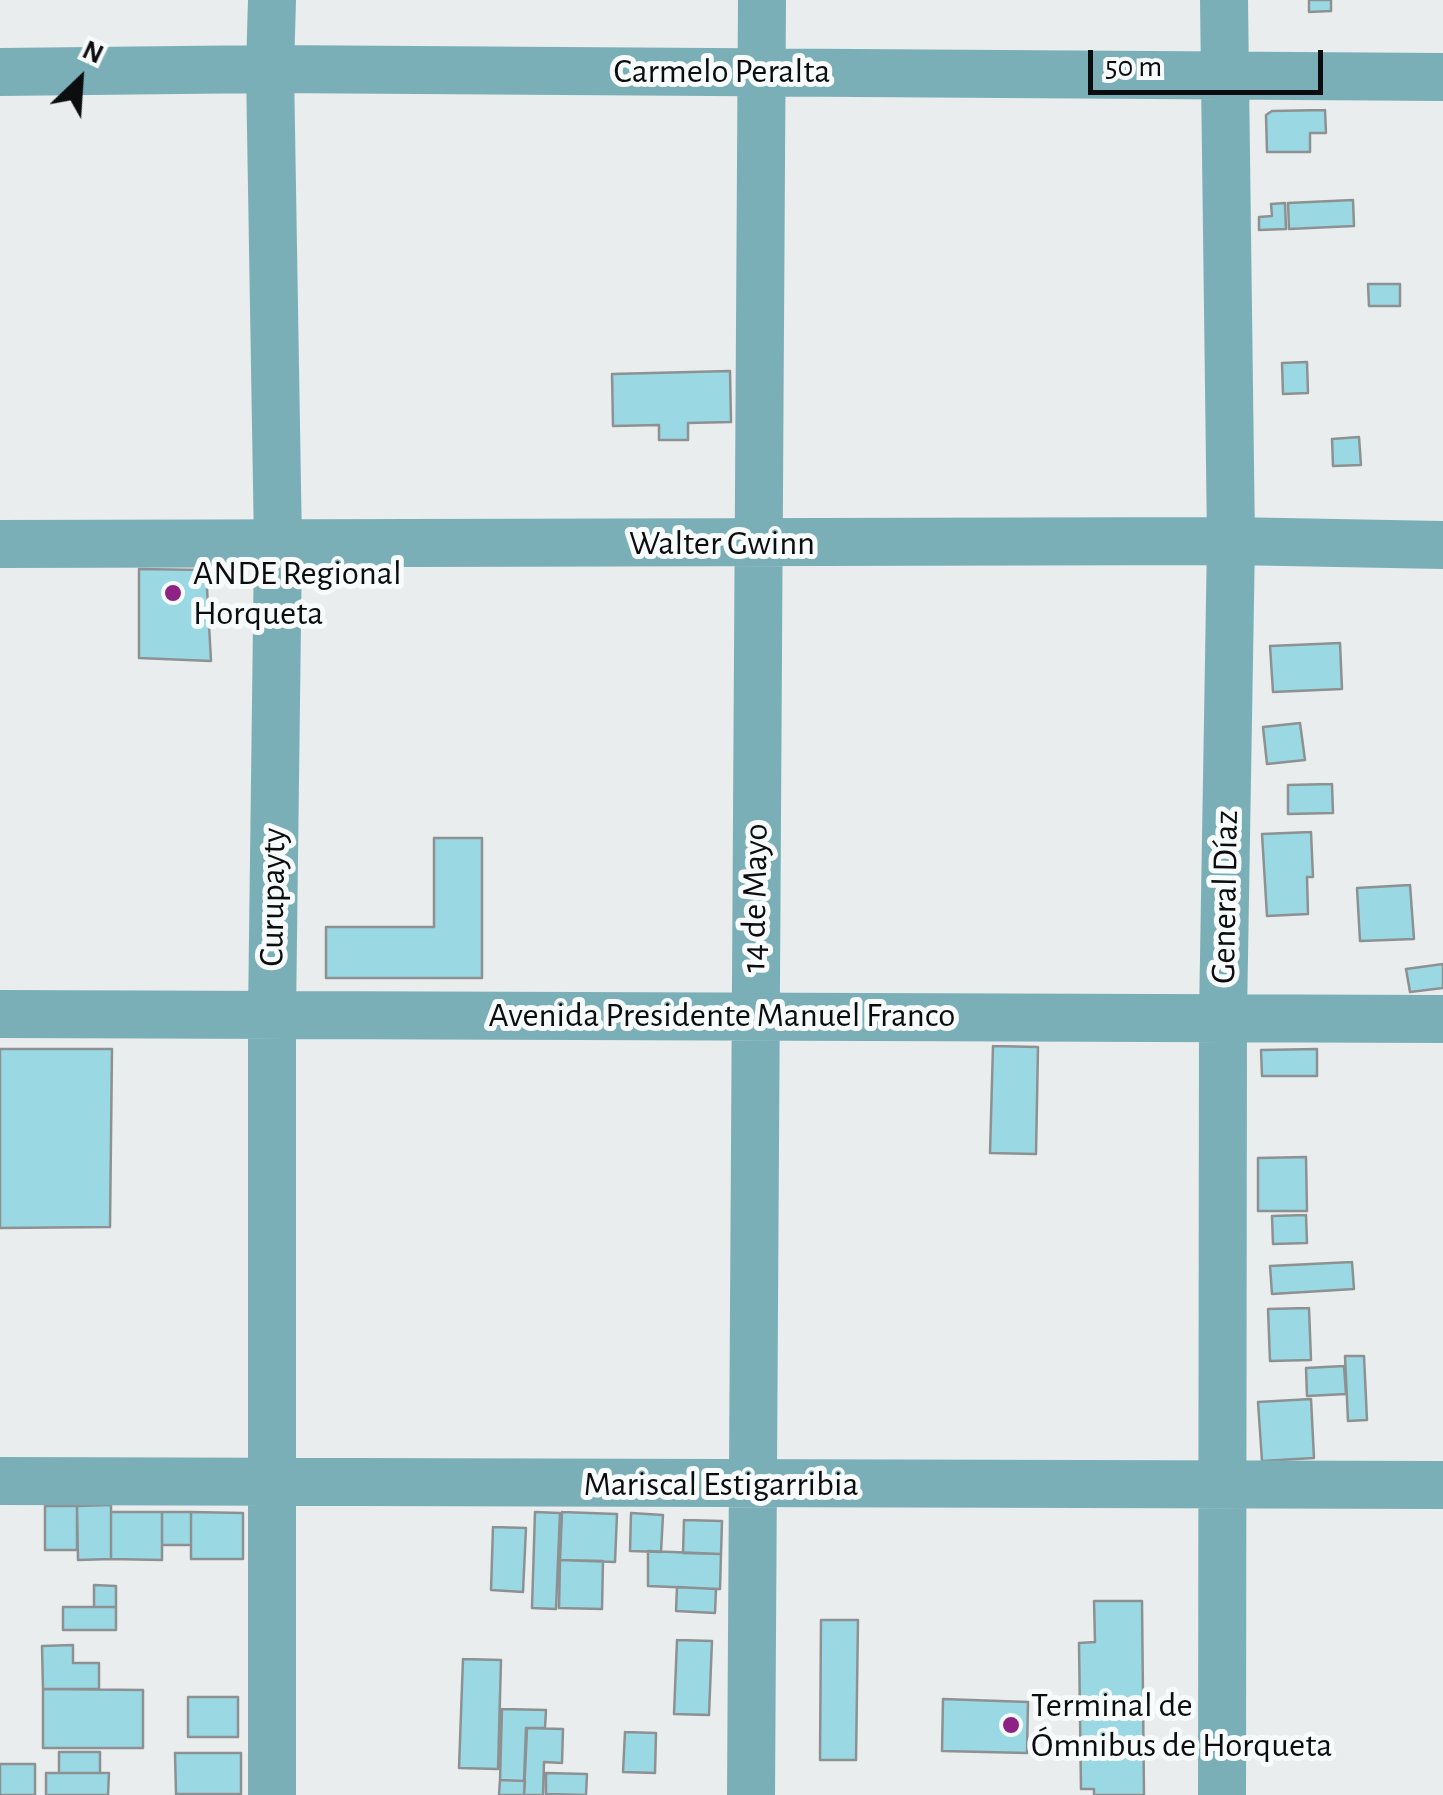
<!DOCTYPE html>
<html>
<head>
<meta charset="utf-8">
<style>
	body { margin:0 }
	#map { position:relative; width:1443px; height:1795px; overflow:hidden; background:#e9edee; font-family:"Alegreya Sans",sans-serif }
	canvas { display:block }
	.north { position:absolute; left:30px; top:30px; width:100px; height:100px; -webkit-text-stroke:8px #f7fbfb; paint-order:stroke; rotate:25deg; font-size:28px; font-weight:700; line-height:40px; text-align:center; color:#0c0d0e }
	.north::after { content:''; display:block; margin:auto; width:35px; height:45px; background:#0c0d0e; clip-path:polygon(50% 0,100% 100%,50% 72%,0 100%) }
	.scale { position:absolute; left:1088px; top:50px; width:235px; height:45px; box-sizing:border-box; border:5px solid #0c0d0e; border-top:0; padding-left:12px; font-size:30px; line-height:35px; white-space:nowrap; color:#0c0d0e; -webkit-text-stroke:8px #f7fbfb; paint-order:stroke }
</style>
</head>
<body>
<div id="map">
<canvas width="1443" height="1795"></canvas>
<div class="north">N</div>
<div class="scale">50 m</div>
</div>
<script>
const ctx = document.querySelector('canvas').getContext('2d');
ctx.lineJoin = 'round';
function fill(path, color) { ctx.fillStyle = color; ctx.fill(path, 'evenodd'); }
const poly = rows => new Path2D(rows.map(r => 'M' + r).join(''));
function strokePath(path, color, width, dash) { ctx.strokeStyle = color; ctx.lineWidth = width; ctx.lineCap = dash ? 'butt' : 'round'; ctx.setLineDash(dash || []); ctx.stroke(path); }
function drawText(font, color, halo, rows, align = 'center') {
  ctx.font = font + ' "Alegreya Sans",sans-serif'; ctx.lineWidth = 10; ctx.setLineDash([]); ctx.textBaseline = 'middle'; ctx.strokeStyle = halo; ctx.fillStyle = color; for (const [text, x, y, turn = 0] of rows) {
    ctx.save(); ctx.translate(x, y); ctx.rotate((+turn || 0) * Math.PI / 180); ctx.textAlign = isNaN(turn) ? turn : align; if (halo) ctx.strokeText(text, 0, 0); ctx.fillText(text, 0, 0); ctx.restore();
  }
}
const building = poly([
	[1309,0,1331,0,1331,11,1309,12,1309,0],
	[1325,110,1326,133,1310,133,1310,152,1267,152,1266,115,1272,111,1325,110],
	[1353,200,1354,226,1289,229,1288,203,1353,200],
	[1285,203,1286,229,1259,230,1259,217,1272,216,1271,204,1285,203],
	[1368,284,1400,284,1400,306,1369,306,1368,284],
	[1307,362,1308,393,1283,394,1282,363,1307,362],
	[730,371,731,422,688,423,688,440,659,440,659,425,613,426,612,374,730,371],
	[1359,437,1361,465,1333,466,1332,439,1359,437],
	[139,569,206,570,211,661,139,658,139,569],
	[1340,643,1342,689,1273,692,1270,646,1340,643],
	[1300,723,1305,760,1267,764,1263,727,1300,723],
	[1332,784,1333,813,1288,814,1288,785,1332,784],
	[1311,832,1313,877,1307,877,1308,914,1267,916,1262,834,1311,832],
	[434,838,482,838,482,978,326,978,326,927,434,927,434,838],
	[1410,885,1414,939,1360,941,1357,888,1410,885],
	[1443,964,1443,988,1410,992,1406,969,1443,964],
	[993,1046,1038,1047,1036,1154,990,1153,993,1046],
	[0,1049,112,1049,110,1227,0,1228,0,1049],
	[1317,1049,1317,1076,1262,1076,1261,1050,1317,1049],
	[1306,1157,1307,1211,1258,1211,1258,1158,1306,1157],
	[1306,1215,1307,1243,1273,1244,1272,1216,1306,1215],
	[1352,1262,1354,1289,1272,1294,1270,1266,1352,1262],
	[1309,1308,1311,1360,1270,1361,1268,1309,1309,1308],
	[1345,1356,1364,1356,1367,1420,1348,1421,1345,1356],
	[1344,1366,1346,1394,1307,1396,1306,1368,1344,1366],
	[1311,1399,1314,1458,1262,1461,1258,1402,1311,1399],
	[111,1505,111,1559,78,1560,77,1506,111,1505],
	[45,1506,77,1506,77,1550,45,1550,45,1506],
	[111,1512,162,1512,162,1560,111,1559,111,1512],
	[162,1512,191,1512,191,1545,162,1545,162,1512],
	[191,1512,243,1513,243,1559,191,1559,191,1512],
	[535,1512,560,1513,556,1609,532,1608,535,1512],
	[562,1512,617,1514,615,1562,560,1560,562,1512],
	[631,1513,663,1515,661,1552,630,1551,631,1513],
	[684,1520,722,1521,721,1554,683,1553,684,1520],
	[493,1527,526,1528,523,1592,491,1590,493,1527],
	[648,1551,721,1554,720,1589,648,1586,648,1551],
	[560,1560,603,1561,602,1609,559,1608,560,1560],
	[94,1585,116,1586,116,1607,94,1607,94,1585],
	[677,1587,716,1589,715,1613,676,1611,677,1587],
	[1094,1601,1142,1601,1144,1795,1094,1795,1094,1789,1081,1789,1079,1643,1095,1642,1094,1601],
	[63,1607,116,1607,116,1630,63,1630,63,1607],
	[821,1620,858,1620,856,1760,820,1760,821,1620],
	[677,1640,712,1641,709,1715,674,1714,677,1640],
	[73,1645,73,1663,99,1663,99,1689,43,1689,42,1646,73,1645],
	[463,1659,501,1660,498,1769,459,1768,463,1659],
	[43,1689,143,1690,143,1748,43,1748,43,1689],
	[188,1697,238,1697,238,1737,188,1737,188,1697],
	[943,1699,1028,1702,1027,1753,942,1751,943,1699],
	[502,1709,546,1710,545,1728,526,1728,524,1781,500,1780,502,1709],
	[527,1728,563,1729,562,1763,544,1762,543,1795,524,1795,527,1728],
	[625,1732,656,1733,655,1773,623,1772,625,1732],
	[59,1752,100,1752,100,1773,59,1773,59,1752],
	[175,1753,241,1753,241,1794,176,1794,175,1753],
	[0,1764,35,1764,35,1795,0,1795,0,1764],
	[46,1773,109,1773,108,1795,46,1795,46,1773],
	[546,1773,587,1774,586,1795,546,1794,546,1773],
	[500,1780,525,1781,524,1795,499,1795,500,1780]
]);
const minor = poly([
	[272,0,270,69,278,545,272,1016,272,1795],
	[0,72,270,69,1443,77],
	[0,544,1231,541,1443,545],
	[0,1014,1443,1019],
	[0,1481,1443,1485],
	[751,1795,762,0],
	[1222,1795,1223,1016,1231,541,1224,0]
]);
const markers = [
	[173,593,10,"#8f2285"],
	[1011,1725,10,"#8f2285"]
];
const streetNames = [
	["Carmelo Peralta",722,71],
	["Walter Gwinn",722,543],
	["Curupayty",273,897,-89],
	["General Díaz",1225,897,-89],
	["14 de Mayo",755,898,-89],
	["Avenida Presidente Manuel Franco",722,1015],
	["Mariscal Estigarribia",721,1484]
];
const poiNames = [
	["ANDE Regional",193,573],
	["Horqueta",193,613],
	["Terminal de",1031,1705],
	["Ómnibus de Horqueta",1031,1745]
];
fill(building, '#9ad9e4');
strokePath(building, '#8d9191', 2.5);
strokePath(minor, '#7bafb8', 48);
for (const [x, y, r, color] of markers) { const dot = new Path2D(); dot.arc(x, y, r, 0, 2 * Math.PI); ctx.fillStyle = color; ctx.fill(dot); strokePath(dot, '#f7fbfb', 4); }
drawText('35px', '#0c0d0e', '#f7fbfb', streetNames);
drawText('35px', '#0c0d0e', '#f7fbfb', poiNames, 'left');
</script>
</body>
</html>
